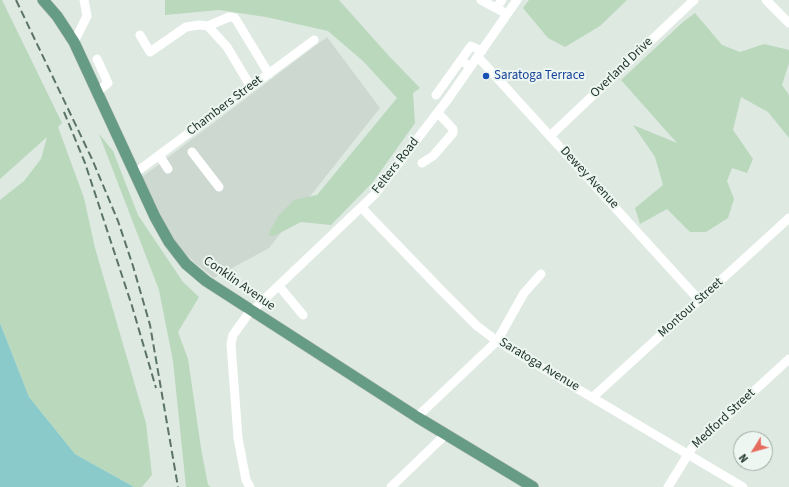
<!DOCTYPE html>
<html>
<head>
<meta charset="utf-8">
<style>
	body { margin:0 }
	#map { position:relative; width:789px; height:487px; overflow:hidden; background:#dee9e2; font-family:"Source Sans 3",sans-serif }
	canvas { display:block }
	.north { position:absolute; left:733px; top:431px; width:40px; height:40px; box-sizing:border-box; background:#eef6f1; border:1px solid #9caaa3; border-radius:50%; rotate:233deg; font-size:11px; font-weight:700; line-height:16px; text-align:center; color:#21372e }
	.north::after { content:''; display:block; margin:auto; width:14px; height:18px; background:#e66b5f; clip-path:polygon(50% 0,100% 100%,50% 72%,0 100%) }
</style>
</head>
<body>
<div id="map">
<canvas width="789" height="487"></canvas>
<div class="north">N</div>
</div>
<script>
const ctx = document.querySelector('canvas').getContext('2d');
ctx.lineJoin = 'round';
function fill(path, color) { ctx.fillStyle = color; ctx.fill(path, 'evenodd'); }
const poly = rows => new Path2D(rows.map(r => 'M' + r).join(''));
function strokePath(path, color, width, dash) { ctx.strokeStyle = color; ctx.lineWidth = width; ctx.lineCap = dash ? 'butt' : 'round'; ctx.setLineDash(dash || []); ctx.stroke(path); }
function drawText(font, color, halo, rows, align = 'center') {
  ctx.font = font + ' "Source Sans 3",sans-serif'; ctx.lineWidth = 4; ctx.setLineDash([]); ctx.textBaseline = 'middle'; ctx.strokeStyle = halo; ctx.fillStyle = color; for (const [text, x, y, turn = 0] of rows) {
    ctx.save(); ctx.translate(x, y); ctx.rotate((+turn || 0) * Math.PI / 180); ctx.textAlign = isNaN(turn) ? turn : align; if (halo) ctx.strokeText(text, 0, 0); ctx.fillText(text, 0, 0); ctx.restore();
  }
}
const built = poly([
	[327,37,380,108,269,248,214,278,195,263,179,247,167,228,142,177]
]);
const green = poly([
	[0,0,2,0,62,123,58,127,84,198,95,248,146,423,152,475,142,487,134,487,75,454,29,397,0,323,0,200,24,181,41,159,47,137,0,179],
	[165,0,339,0,388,55,420,88,413,93,415,123,373,182,331,225,301,222,274,236,268,235,278,216,294,200,317,195,397,98,363,61,328,31,266,17,219,10,165,15],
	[529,0,627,0,600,26,565,47,548,38,523,8],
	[695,13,722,45,740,52,764,44,789,50,789,63,782,85,789,95,789,138,768,112,741,97,733,130,753,159,747,173,732,168,727,181,734,199,728,218,706,232,690,232,667,209,640,224,635,208,663,185,655,157,633,125,677,143,621,80,683,22],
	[99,134,113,151,138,215,183,282,199,297,178,332,188,359,201,448,208,485,211,487,186,487,173,361,159,290]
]);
const water = poly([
	[0,323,29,397,75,454,134,487,0,487]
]);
const minor = poly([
	[481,0,507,14],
	[766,0,789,23],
	[496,8,502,0],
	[208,26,229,17,235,18,269,74],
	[140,35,150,52,186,27,199,25,208,26,227,47,251,87],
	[74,42,87,16,84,0],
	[478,57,699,300],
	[97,59,108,83,97,92],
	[461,60,471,46,482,51],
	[436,95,461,60,470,67],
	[550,136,694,0],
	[192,152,219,187],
	[159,155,168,169],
	[422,163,433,156,453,133,453,129,438,113],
	[135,173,314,40],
	[362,208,445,294,477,326,497,341,743,487],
	[279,286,303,315],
	[252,311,375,194,448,99,517,0],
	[593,397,789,218],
	[417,417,497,341,524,293,541,274],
	[250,487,246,480,238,438,231,344,233,335,251,310],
	[391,487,445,435],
	[668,487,692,448,789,359]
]);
const major = poly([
	[43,0,57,16,74,42,155,217,169,242,186,264,206,281,417,417,533,487]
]);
const rail = poly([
	[16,0,92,159,118,221,133,266,150,325,178,487],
	[64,112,85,163,132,306,156,388]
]);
const markers = [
	[486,76,4,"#1a4fb4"]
];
const streetNames = [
	["Overland Drive",622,68,-44],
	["Chambers Street",225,106,-37],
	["Felters Road",396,166,-52],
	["Dewey Avenue",589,178,47],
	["Conklin Avenue",239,284,35],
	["Montour Street",691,308,-42],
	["Saratoga Avenue",539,365,31],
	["Medford Street",724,419,-43]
];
const transitNames = [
	["Saratoga Terrace",494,76]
];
fill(built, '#cdd8d1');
fill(green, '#b9d8bc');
fill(water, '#8acaca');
strokePath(major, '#bcc3c0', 12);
strokePath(minor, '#fff', 9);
strokePath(major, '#669b85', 11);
strokePath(rail, '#5b7369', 2, [8, 4]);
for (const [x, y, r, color] of markers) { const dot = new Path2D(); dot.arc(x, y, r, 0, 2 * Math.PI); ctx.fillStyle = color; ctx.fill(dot); strokePath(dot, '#eef6f1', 1.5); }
drawText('13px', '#21372e', '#eef6f1', streetNames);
drawText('13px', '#164399', '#eef6f1', transitNames, 'left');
</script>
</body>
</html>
